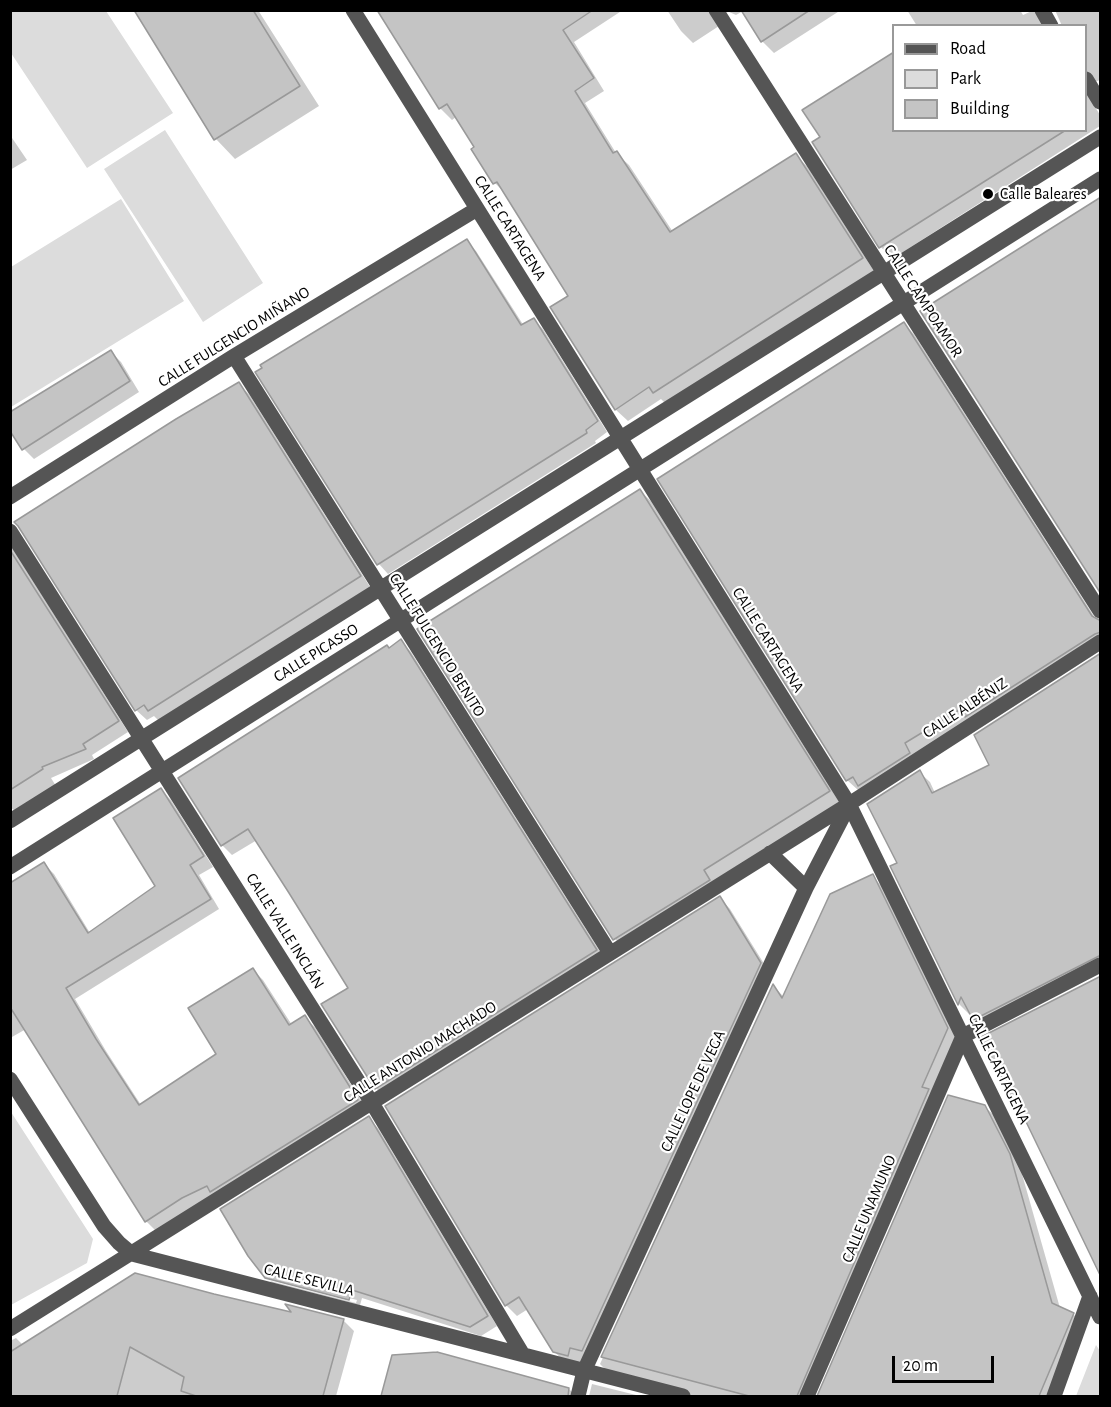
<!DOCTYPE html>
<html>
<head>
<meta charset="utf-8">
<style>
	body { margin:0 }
	#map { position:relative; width:1111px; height:1407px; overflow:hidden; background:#fff; font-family:"Alegreya Sans",sans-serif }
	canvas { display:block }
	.frame { position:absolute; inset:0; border:12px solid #000; pointer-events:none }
	.legend { position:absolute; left:892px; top:24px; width:195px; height:108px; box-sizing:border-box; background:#fff; border:2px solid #999; margin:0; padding:8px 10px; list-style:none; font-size:18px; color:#000 }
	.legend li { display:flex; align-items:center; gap:12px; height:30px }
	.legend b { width:30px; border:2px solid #999 }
	.scale { position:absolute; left:892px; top:1356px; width:102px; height:27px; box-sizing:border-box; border:3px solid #000; border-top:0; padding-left:8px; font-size:18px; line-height:21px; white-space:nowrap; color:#000; -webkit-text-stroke:4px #fff; paint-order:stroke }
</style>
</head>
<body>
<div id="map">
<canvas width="1111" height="1407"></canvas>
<div class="frame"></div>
<ul class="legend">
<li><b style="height:8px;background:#555"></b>Road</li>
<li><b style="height:16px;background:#dcdcdc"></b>Park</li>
<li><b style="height:16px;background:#c4c4c4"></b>Building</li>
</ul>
<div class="scale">20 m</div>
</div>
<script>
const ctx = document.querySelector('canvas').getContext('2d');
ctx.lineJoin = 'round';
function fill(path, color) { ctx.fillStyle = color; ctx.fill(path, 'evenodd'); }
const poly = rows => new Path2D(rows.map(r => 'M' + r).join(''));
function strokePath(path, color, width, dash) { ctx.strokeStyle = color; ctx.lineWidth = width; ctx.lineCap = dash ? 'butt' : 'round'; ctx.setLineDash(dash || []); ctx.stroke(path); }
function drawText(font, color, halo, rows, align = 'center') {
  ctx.font = font + ' "Alegreya Sans",sans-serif'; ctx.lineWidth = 4.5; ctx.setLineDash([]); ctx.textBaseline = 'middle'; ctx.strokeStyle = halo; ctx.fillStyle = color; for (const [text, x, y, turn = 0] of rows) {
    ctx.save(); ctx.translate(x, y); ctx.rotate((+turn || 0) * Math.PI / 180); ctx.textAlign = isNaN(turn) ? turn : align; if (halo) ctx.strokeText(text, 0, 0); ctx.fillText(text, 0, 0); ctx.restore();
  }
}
const green = poly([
	[10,11,106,11,173,113,87,168,11,53],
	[165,130,263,283,203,322,104,169],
	[121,199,184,301,11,407,11,267],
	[11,1112,93,1239,87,1263,11,1305],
	[1096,1345,1100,1351,1100,1396,1076,1396]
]);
const shadow = poly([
	[136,10,258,10,319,106,235,159,216,139],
	[378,10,623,10,574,42,604,91,585,103,616,153,629,165,673,232,795,155,807,166,874,271,666,404,661,399,628,421,616,410,552,308,570,297,507,195,495,183,476,148,456,117,452,120,440,108],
	[667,10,841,10,774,53,762,41,743,11,736,15,729,12,723,13,719,26,693,43,681,31],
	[907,10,1020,10,1023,15,1034,10,1044,21,1045,26,917,26],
	[1055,10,1100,10,1100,82,1100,80,1092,83,1089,97,1100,115,1100,126,892,259,881,247,822,138,894,130,1086,130,1086,26,1062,26],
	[10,135,27,160,10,170],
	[466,241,476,251,524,326,533,319,543,329,607,432,595,441,596,443,388,574,379,564,257,372],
	[904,324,914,334,1097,621,1100,621,1100,647,858,790,847,780],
	[111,352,121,362,139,392,34,459,24,449],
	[238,384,249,394,370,587,159,721,154,716,147,720,136,710],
	[640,491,651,501,839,802,625,949,615,939],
	[10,544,128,732,92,755,94,759,51,778,56,786,15,811,10,807],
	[401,641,411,652,606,961,386,1099,376,1088,350,988,257,840,232,855,222,845],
	[1100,655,1100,969,984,1029,974,1019,970,1011,969,1014,959,1004,892,867,899,864,919,772,930,782,935,793,991,765],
	[161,790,171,800,213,867,199,875,219,909,75,999,106,1051,141,1105,218,1055,253,970,263,980,292,1025,304,1017,315,1027,367,1110,156,1231,146,1221,26,1029,12,1037,10,1036,10,885,44,864,54,874,90,933,157,887],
	[872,876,883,887,958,1040,811,1396,694,1396,610,1374,600,1364,773,986,783,996],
	[720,898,730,909,771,975,590,1369,565,1363,554,1351,528,1309,517,1316,506,1305],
	[949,1096,984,1106,996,1117,1020,1167,1060,1308,1073,1314,1083,1324,1055,1396,819,1396],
	[368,1118,378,1128,497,1326,481,1336,362,1298,359,1309,277,1288,270,1281,356,1303,357,1300,267,1277],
	[295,1314,343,1320,354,1331,336,1396,10,1396,10,1324,12,1340,16,1338,23,1345],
	[437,1354,569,1389,576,1396,382,1396,394,1356],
	[592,1384,640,1396,589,1396]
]);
const building = poly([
	[134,10,253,10,300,86,214,140,134,10],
	[377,10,593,10,563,30,594,78,575,91,613,153,617,151,670,232,796,153,863,258,653,393,649,387,615,410,550,307,568,296,497,182,493,184,471,149,474,147,447,104,439,109,377,10],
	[741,10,810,10,761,42,741,10],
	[894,52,894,130,1066,130,879,248,812,142,820,137,802,110,894,52],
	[1101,197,1101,594,920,311,1101,197],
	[467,239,521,325,534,318,598,421,586,430,587,433,377,565,255,372,262,368,260,365,467,239],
	[904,322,1092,616,1101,621,1101,632,1095,634,965,717,961,709,905,743,910,753,858,786,853,777,846,781,657,479,904,322],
	[111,350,130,381,22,450,10,431,10,412,111,350],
	[239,382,361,576,148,711,144,705,135,711,18,526,14,522,176,419,239,382],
	[640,489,830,791,704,870,710,880,613,940,417,629,640,489],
	[10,550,119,721,83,744,86,749,42,767,43,769,10,790,10,550],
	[401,639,597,950,375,1089,321,1004,348,988,289,893,248,829,221,846,178,778,387,645,389,648,401,639],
	[1101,653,1101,955,973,1020,961,997,958,1005,890,866,897,863,867,804,920,770,932,793,989,765,974,735,1101,653],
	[161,788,204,856,190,865,211,899,66,988,96,1039,139,1105,216,1054,188,1008,253,968,289,1025,305,1015,358,1100,210,1192,207,1186,182,1198,145,1222,10,1007,10,883,44,862,88,933,155,886,113,818,161,788],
	[873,874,948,1028,922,1087,929,1089,797,1396,749,1396,601,1357,773,984,782,998,830,894,873,874],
	[720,896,761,963,582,1351,570,1348,568,1356,553,1352,519,1297,505,1306,385,1106,720,896],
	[1101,976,1101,1277,1016,1101,1014,1102,981,1037,1101,976],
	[948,1095,985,1105,1010,1154,1052,1303,1074,1313,1039,1396,817,1396,948,1095],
	[369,1116,488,1316,470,1327,352,1290,349,1300,265,1278,248,1256,220,1209,369,1116],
	[135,1273,214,1294,291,1312,285,1304,344,1319,323,1396,196,1396,181,1391,184,1377,130,1347,117,1396,10,1396,10,1352,135,1273],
	[437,1352,569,1388,568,1396,381,1396,392,1355,437,1352]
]);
const minor = poly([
	[353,10,849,804,1100,1317],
	[716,10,1100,611],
	[1042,10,1051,26],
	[1086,79,1100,102],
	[234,356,610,953],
	[10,497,234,356,477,209],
	[10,531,372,1103,522,1353],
	[10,821,1100,137],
	[770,853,806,888],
	[10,867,1100,179],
	[10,1079,104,1226,119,1243,132,1254,683,1396],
	[10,1329,849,804,1100,642],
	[578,1396,584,1371,806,888,849,805],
	[807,1396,963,1036,1100,965],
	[1054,1396,1090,1296]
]);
const markers = [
	[988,194,6,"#000"]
];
const poiNames = [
	["Calle Baleares",1000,194]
];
const streetNames = [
	["CALLE CARTAGENA",510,228,58],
	["CALLE CAMPOAMOR",923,301,57],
	["CALLE FULGENCIO MIÑANO",234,337,-32],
	["CALLE CARTAGENA",768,640,58],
	["CALLE FULGENCIO BENITO",437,645,58],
	["CALLE PICASSO",316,653,-32],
	["CALLE ALBÉNIZ",965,708,-33],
	["CALLE VALLE INCLÁN",285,931,58],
	["CALLE ANTONIO MACHADO",420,1052,-32],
	["CALLE CARTAGENA",999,1069,64],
	["CALLE LOPE DE VEGA",693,1091,-65],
	["CALLE UNAMUNO",869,1209,-67],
	["CALLE SEVILLA",309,1280,14]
];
fill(green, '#dcdcdc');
fill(shadow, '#0003');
fill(building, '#c4c4c4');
strokePath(building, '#999', 1.5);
strokePath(minor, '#555', 15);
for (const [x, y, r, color] of markers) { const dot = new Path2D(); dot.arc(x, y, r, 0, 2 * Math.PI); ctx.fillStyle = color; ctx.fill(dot); strokePath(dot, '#fff', 2); }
drawText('16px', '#000', '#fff', poiNames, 'left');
drawText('16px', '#000', '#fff', streetNames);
</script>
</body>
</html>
